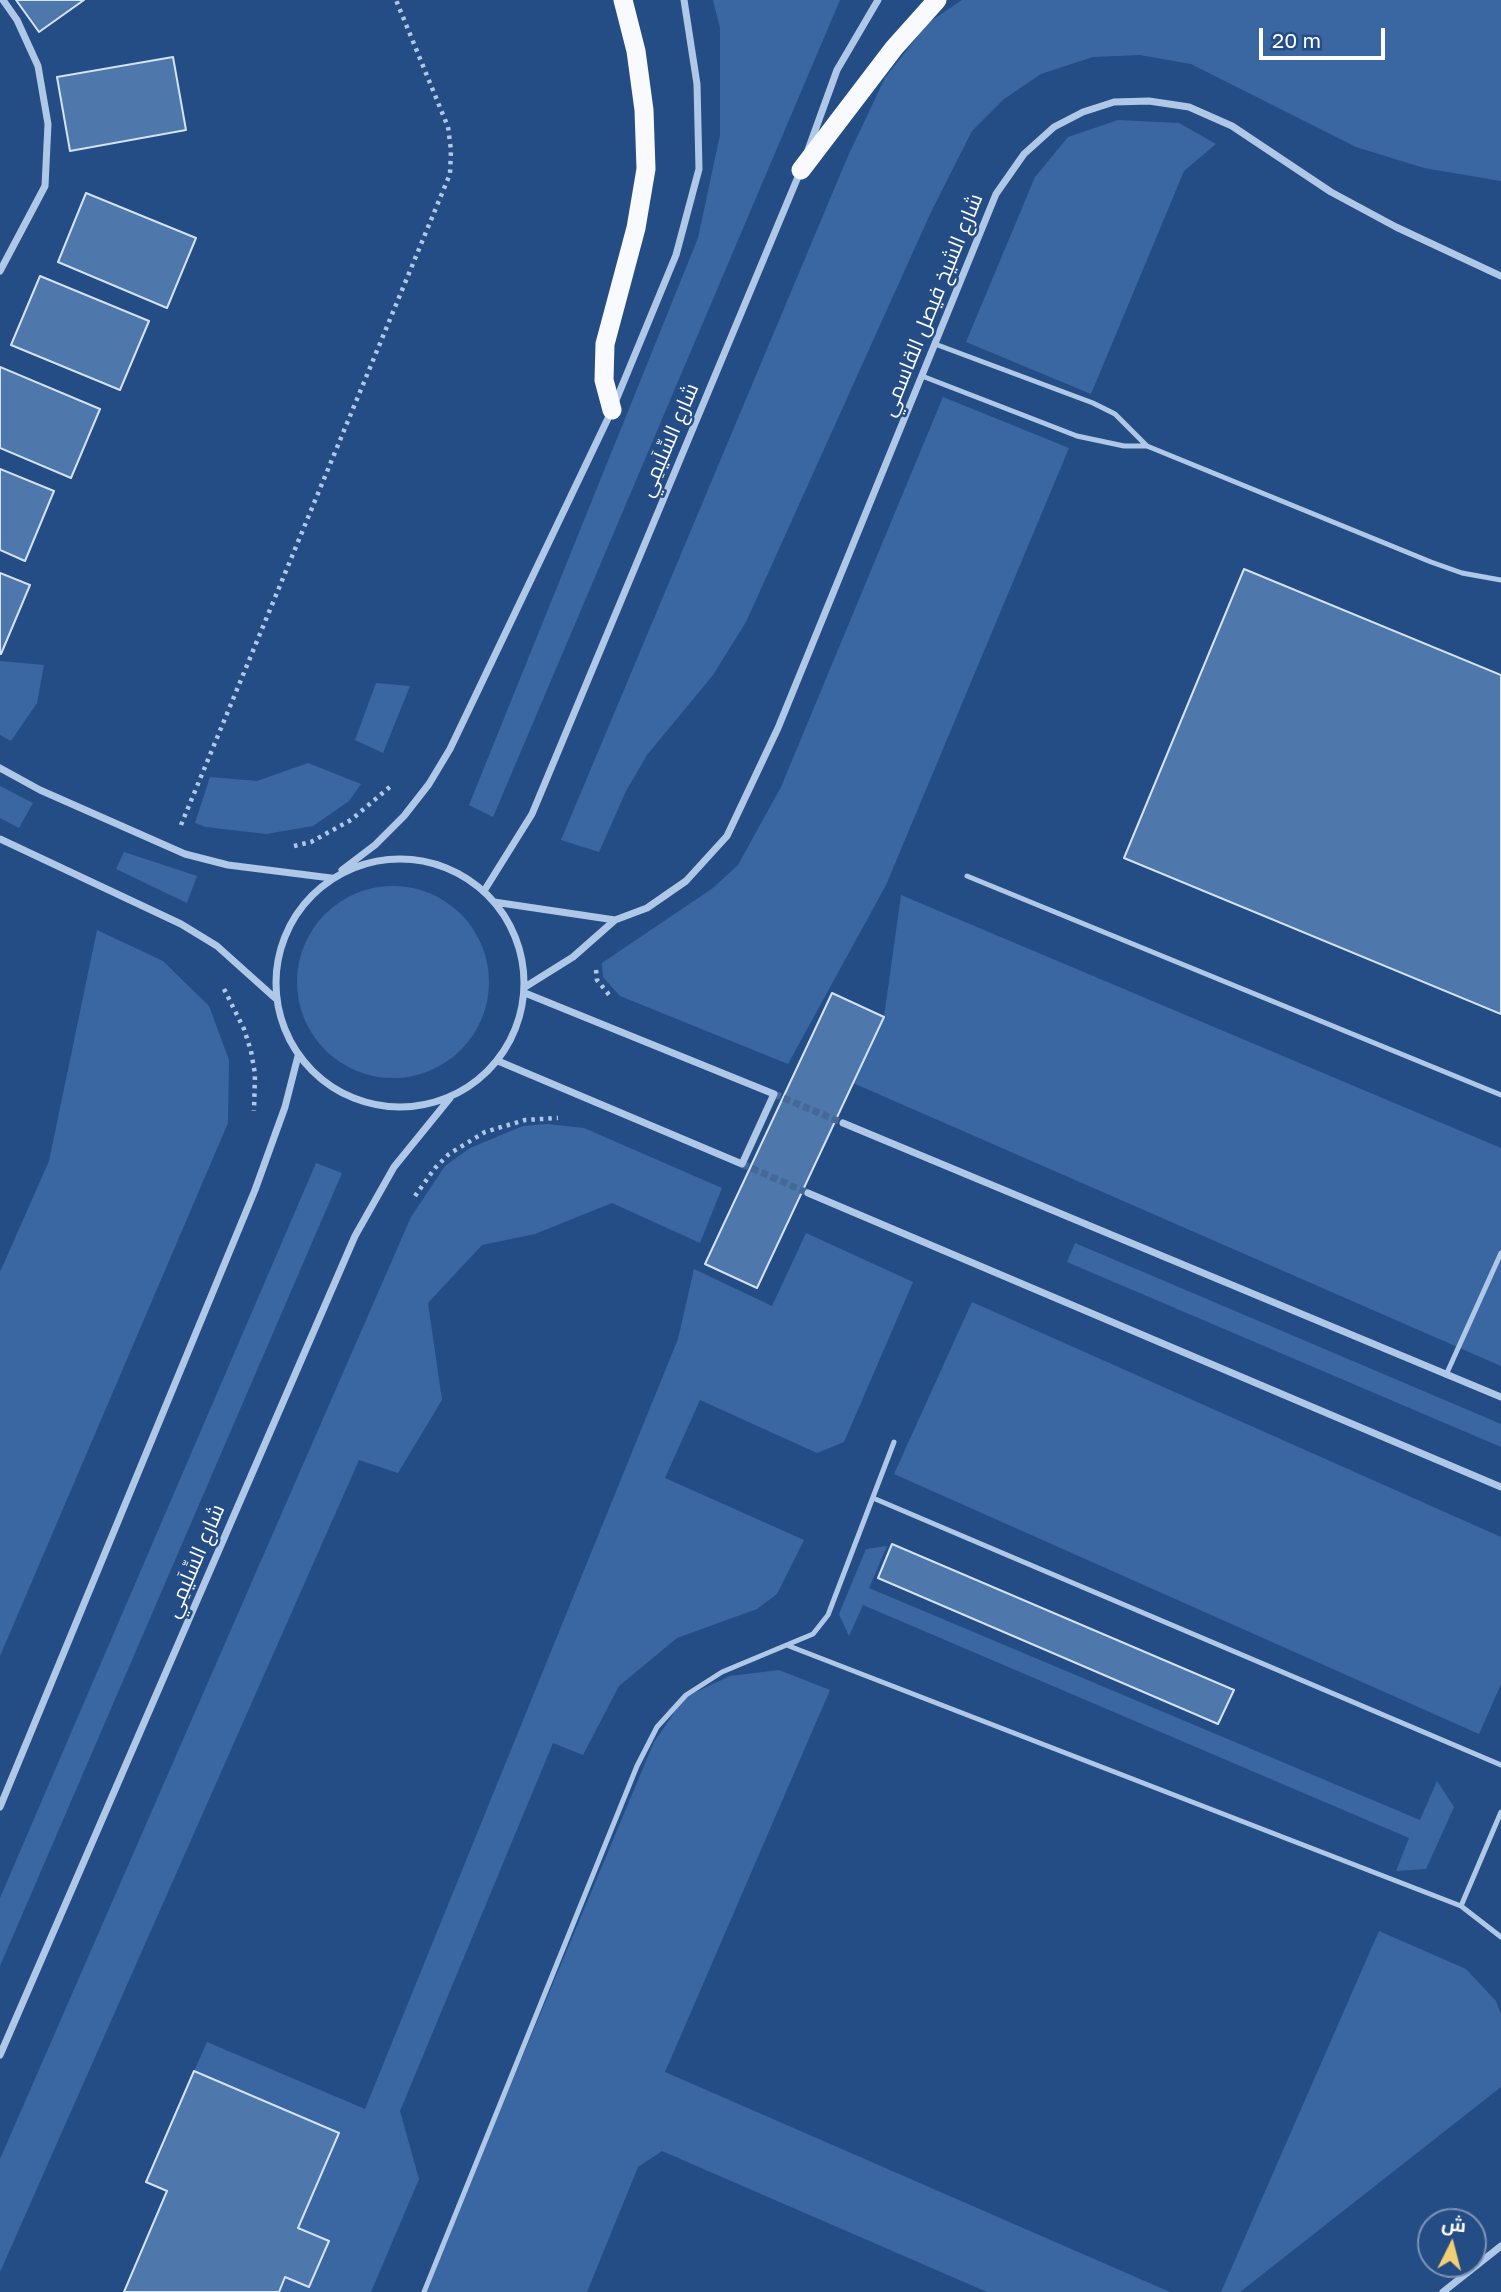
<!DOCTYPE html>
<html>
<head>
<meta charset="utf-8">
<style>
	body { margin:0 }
	#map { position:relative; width:1501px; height:2292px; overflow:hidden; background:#254d85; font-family:"Golos Text",Cairo,sans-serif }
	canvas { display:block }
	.north { position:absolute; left:1417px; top:2208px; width:70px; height:70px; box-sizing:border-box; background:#254d85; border:2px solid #7c94b6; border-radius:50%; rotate:6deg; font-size:19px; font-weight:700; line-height:28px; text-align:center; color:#fff }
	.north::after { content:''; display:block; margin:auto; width:24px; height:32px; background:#f1cf73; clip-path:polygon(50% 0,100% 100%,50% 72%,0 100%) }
	.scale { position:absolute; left:1259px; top:28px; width:126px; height:32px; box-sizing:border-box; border:4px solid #fff; border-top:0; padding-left:9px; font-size:21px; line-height:24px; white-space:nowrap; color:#fff; -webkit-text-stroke:5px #254d85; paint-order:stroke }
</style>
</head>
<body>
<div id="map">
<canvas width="1501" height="2292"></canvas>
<div class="north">ش</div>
<div class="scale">20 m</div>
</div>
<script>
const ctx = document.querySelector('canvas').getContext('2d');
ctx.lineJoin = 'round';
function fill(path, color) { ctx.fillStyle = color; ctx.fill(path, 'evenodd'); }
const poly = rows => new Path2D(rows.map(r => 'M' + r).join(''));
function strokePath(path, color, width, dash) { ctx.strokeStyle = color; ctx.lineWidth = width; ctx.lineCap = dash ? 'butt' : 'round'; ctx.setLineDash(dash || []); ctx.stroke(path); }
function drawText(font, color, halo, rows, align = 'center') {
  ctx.font = font + ' "Golos Text",Cairo,sans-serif'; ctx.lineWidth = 5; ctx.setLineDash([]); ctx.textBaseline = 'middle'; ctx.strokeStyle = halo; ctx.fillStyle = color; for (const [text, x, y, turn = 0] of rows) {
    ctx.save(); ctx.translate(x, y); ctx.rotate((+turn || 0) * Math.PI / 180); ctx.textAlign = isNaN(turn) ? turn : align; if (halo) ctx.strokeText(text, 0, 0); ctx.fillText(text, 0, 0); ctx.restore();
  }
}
const green = poly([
	[713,0,840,0,493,817,469,805,698,238,720,135,720,28],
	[962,0,1501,0,1501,181,1424,168,1356,147,1191,64,1140,55,1093,57,1041,74,1004,99,972,131,931,212,746,622,713,675,647,755,626,791,599,852,561,840,848,156,885,78,928,23],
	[1118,120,1179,123,1216,144,1184,171,1091,394,966,342,1035,177,1068,137],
	[943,397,1069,448,886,885,788,1064,620,996,603,977,602,963,713,888,738,865,781,787],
	[0,661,44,665,37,703,11,741,0,735],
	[376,683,410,686,383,753,355,740],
	[308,763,361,784,349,801,313,826,266,834,206,827,195,823,210,777,257,781],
	[0,786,33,803,19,828,0,818],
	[124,852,197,876,187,903,116,869],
	'297 982a96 96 0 1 1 192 0a96 96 0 1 1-192 0Z',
	[901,895,1501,1148,1501,1366,853,1083,884,1017],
	[97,930,163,961,209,1006,229,1060,228,1123,0,1656,0,1272,49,1161],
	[547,1124,584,1128,722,1188,700,1243,612,1203,535,1234,482,1245,428,1303,442,1400,398,1473,359,1460,0,2272,0,2159,411,1217,445,1166,470,1148,523,1126],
	[316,1163,342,1173,0,1966,0,1898],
	[806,1233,913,1282,844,1442,817,1453,700,1400,665,1478,804,1540,777,1594,757,1609,677,1638,619,1686,583,1755,553,1743,400,2111,419,2179,371,2292,279,2292,285,2277,309,2287,329,2241,298,2228,339,2133,194,2071,207,2042,365,2109,678,1339,694,1269,772,1306],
	[1075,1243,1501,1424,1501,1447,1067,1262],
	[972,1302,1501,1537,1501,1684,1479,1734,894,1474],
	[887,1546,869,1588,1420,1820,1437,1781,1454,1807,1426,1869,1396,1871,1409,1838,863,1605,849,1636,839,1614,866,1549],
	[779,1670,830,1690,665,2072,1170,2292,987,2292,662,2151,638,2167,587,2292,424,2292,654,1742,685,1697,730,1676],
	[1379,1931,1466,1969,1496,2001,1501,2014,1501,2087,1240,2292,1221,2292]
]);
const building = poly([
	[16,0,84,0,39,32,16,0],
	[173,57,186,130,70,151,57,77,173,57],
	[86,193,196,238,167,308,58,262,86,193],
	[40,276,149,321,120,390,11,345,40,276],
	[0,367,100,409,71,478,0,448,0,367],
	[0,469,54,491,25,561,0,550,0,469],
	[1244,569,1501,675,1501,1014,1124,858,1244,569],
	[0,573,30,585,1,654,0,654,0,573],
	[832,993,884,1017,757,1288,705,1264,832,993],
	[892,1544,1234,1690,1218,1724,878,1578,892,1544],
	[194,2071,339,2133,298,2228,329,2241,309,2287,285,2277,279,2292,124,2292,167,2191,146,2182,194,2071]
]);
const minorTunnel = poly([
	[774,1094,843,1123],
	[742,1164,808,1193]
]);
const path = poly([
	[181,825,450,174,451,150,448,127,396,0],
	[294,846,311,842,351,820,392,785],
	[596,970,597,980,610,996],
	[224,989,244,1029,251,1051,255,1074,254,1111],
	[415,1196,435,1168,449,1154,485,1132,525,1120,558,1118]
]);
const service = poly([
	[935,344,1093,403,1115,414,1147,446],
	[922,376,1077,436,1124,446,1147,446,1431,562,1462,573,1501,580],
	[967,876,1501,1095],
	[1446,1375,1501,1253],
	[873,1498,1501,1765],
	[789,1646,1461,1906,1501,1937],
	[1461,1906,1501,1812],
	[424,2292,637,1766,657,1727,686,1695,722,1672,813,1634,828,1615,894,1442]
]);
const minor = poly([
	[808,150,837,70,878,0],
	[0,271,45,186,48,124,38,66,17,20,3,0],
	[0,768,40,790,185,854,228,865,331,878],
	[0,839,181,924,217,946,275,998],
	'276 983a124 124 0 1 1 248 0a124 124 0 1 1-248 0Z',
	[342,870,375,845,404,816,429,784,450,749,612,410,676,255,699,169,697,84,684,0],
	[484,891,532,814,800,172],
	[494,902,615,920],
	[525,987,573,957,615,920,647,908,686,881,727,836,778,728,996,194,1024,154,1054,127,1083,112,1114,102,1149,101,1189,107,1232,126,1331,192,1396,227,1501,276],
	[498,1061,742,1164,774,1094,525,993],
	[843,1123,1501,1397],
	[808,1193,1501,1487],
	[0,1807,255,1190,285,1107,298,1056],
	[0,2055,355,1236,394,1167,450,1098],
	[1443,2292,1501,2246]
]);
const trunk = poly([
	[801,170,894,48,937,0],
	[612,410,604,380,605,344,636,228,646,169,644,110,636,51,623,0]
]);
const streetNames = [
	["شارع الشيخ فيصل القاسمي",932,305,-68],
	["شارع السِّلَيمِي",669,440,-67],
	["شارع السِّلَيمِي",195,1561,-67]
];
fill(green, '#3a67a1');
fill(building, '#4e77ac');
strokePath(building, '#d3e2f6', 2);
strokePath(minorTunnel, '#466897', 7, [7, 3.5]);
strokePath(path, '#afc8e8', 4.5, [3.5, 5]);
strokePath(service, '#afc8e8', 5);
strokePath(minor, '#afc8e8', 7);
strokePath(trunk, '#f8fafe', 19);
drawText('21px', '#fff', '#254d85', streetNames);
</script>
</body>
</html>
